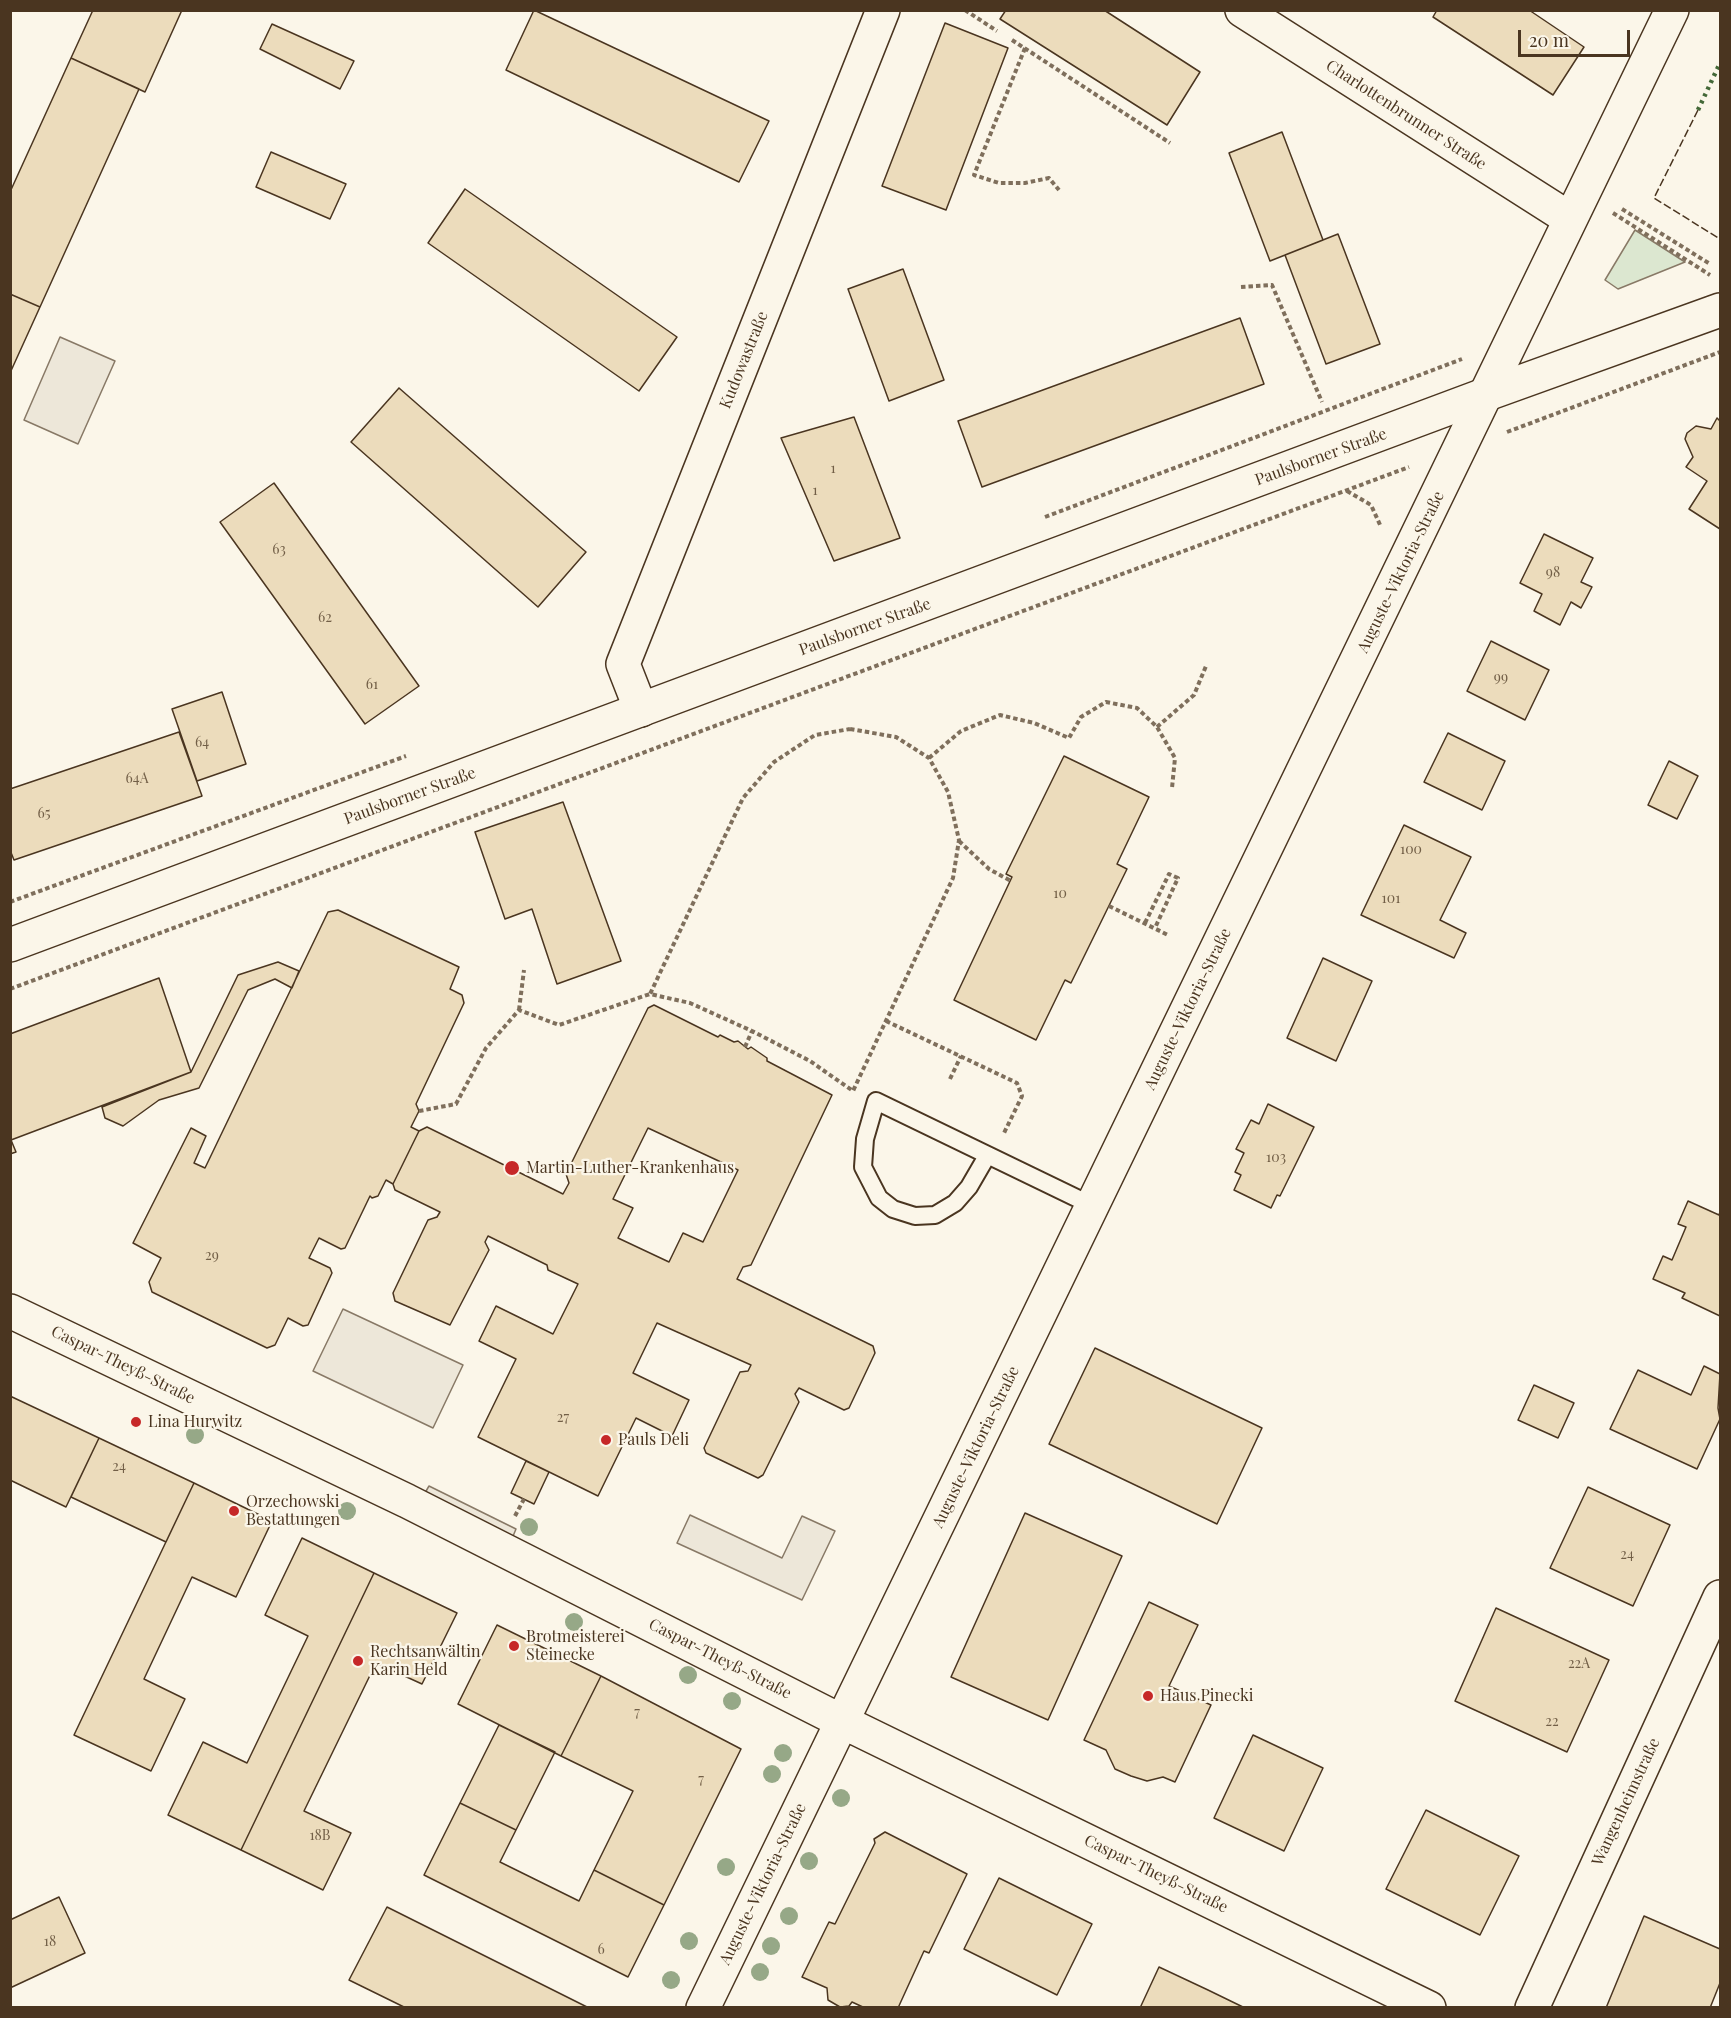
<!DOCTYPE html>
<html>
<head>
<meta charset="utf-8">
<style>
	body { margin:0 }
	#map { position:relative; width:1731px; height:2018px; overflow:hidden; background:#fbf6e9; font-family:"Playfair Display",serif }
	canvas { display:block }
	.frame { position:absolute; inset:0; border:12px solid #4a3520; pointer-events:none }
	.scale { position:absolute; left:1518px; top:30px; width:112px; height:27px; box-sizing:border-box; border:3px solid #4a3520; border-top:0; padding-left:8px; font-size:18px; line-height:21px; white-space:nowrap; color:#4a3520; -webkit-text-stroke:4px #fbf6e9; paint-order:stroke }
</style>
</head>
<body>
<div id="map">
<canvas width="1731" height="2018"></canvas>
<div class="frame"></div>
<div class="scale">20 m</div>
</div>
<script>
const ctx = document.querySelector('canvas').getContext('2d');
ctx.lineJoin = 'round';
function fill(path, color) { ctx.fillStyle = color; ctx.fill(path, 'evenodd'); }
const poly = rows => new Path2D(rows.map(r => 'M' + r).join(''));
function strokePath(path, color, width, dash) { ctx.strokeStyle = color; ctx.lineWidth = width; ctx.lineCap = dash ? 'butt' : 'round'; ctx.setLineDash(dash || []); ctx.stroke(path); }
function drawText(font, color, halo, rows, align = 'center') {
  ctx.font = font + ' "Playfair Display",serif'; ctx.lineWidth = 4.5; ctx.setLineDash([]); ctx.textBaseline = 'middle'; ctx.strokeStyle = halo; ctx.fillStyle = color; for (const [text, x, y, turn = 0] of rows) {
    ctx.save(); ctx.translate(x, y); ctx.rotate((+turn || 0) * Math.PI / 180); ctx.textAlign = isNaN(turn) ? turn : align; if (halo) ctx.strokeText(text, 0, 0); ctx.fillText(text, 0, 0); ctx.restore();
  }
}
const green = poly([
	[1635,230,1685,262,1618,289,1605,280,1635,230]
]);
const parking = poly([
	[60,337,115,361,78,444,24,420,60,337],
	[343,1309,463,1365,433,1428,313,1371,343,1309],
	[429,1486,516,1529,511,1541,422,1498,429,1486],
	[690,1515,782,1558,802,1516,835,1531,802,1600,677,1543,690,1515]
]);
const building = poly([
	[93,10,182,10,145,92,71,58,93,10],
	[534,10,769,121,739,182,506,70,534,10],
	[1006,10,1104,10,1200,72,1167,125,1000,19,1006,10],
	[1437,10,1529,10,1584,47,1553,95,1433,17,1437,10],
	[945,23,1008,48,946,210,882,186,945,23],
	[272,24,354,61,340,89,260,49,272,24],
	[71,58,139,89,40,307,10,294,10,192,71,58],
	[1282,132,1323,240,1270,261,1229,153,1282,132],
	[271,152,346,184,330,219,256,187,271,152],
	[465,189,677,337,639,391,428,243,465,189],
	[1338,234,1380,344,1326,364,1285,255,1338,234],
	[903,269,944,380,889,401,848,289,903,269],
	[10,294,40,307,10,373,10,294],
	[1240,318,1264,384,982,487,958,421,1240,318],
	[399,388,586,552,538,607,351,442,399,388],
	[854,417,900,538,834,561,781,438,854,417],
	[1717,418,1720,421,1720,529,1689,509,1707,481,1686,467,1693,457,1685,439,1687,433,1696,426,1711,429,1717,418],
	[274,483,419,686,365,724,220,522,274,483],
	[1544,534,1593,558,1581,582,1592,587,1581,608,1571,602,1560,625,1534,611,1542,594,1520,583,1544,534],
	[1491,641,1549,670,1525,720,1467,691,1491,641],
	[222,692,246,764,197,781,172,709,222,692],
	[179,732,202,796,14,860,10,850,10,789,179,732],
	[1448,733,1505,761,1482,810,1424,782,1448,733],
	[1064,756,1149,797,1117,864,1127,869,1071,983,1065,980,1036,1040,954,1000,1012,877,1006,874,1064,756],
	[1669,761,1698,776,1677,819,1648,805,1669,761],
	[563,802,621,961,557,984,532,909,505,919,475,832,563,802],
	[1404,825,1471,857,1440,920,1466,933,1454,958,1361,915,1404,825],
	[338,910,459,967,450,989,462,995,464,1003,416,1104,419,1111,411,1127,419,1131,393,1184,386,1180,378,1196,372,1198,370,1196,345,1248,341,1249,319,1238,309,1258,330,1268,332,1273,308,1325,303,1326,288,1318,275,1345,267,1348,152,1292,149,1282,161,1258,133,1243,191,1128,206,1136,194,1163,205,1168,328,912,338,910],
	[1323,958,1372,981,1336,1061,1287,1038,1323,958],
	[278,962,299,971,292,988,275,979,248,990,199,1088,159,1100,123,1126,105,1118,102,1107,191,1072,238,975,278,962],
	[159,978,191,1072,11,1140,16,1152,10,1154,10,1034,159,978],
	[654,1005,718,1037,720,1035,734,1042,738,1041,748,1049,751,1047,767,1058,767,1061,832,1095,751,1265,743,1267,737,1279,873,1346,875,1353,849,1408,844,1410,799,1388,795,1394,799,1402,763,1475,758,1478,706,1453,704,1448,740,1372,748,1371,751,1365,657,1323,633,1373,689,1400,672,1436,636,1418,598,1496,478,1437,516,1359,479,1341,496,1306,553,1334,578,1284,548,1270,547,1265,488,1236,485,1242,489,1250,450,1325,395,1301,393,1293,428,1220,437,1217,440,1212,395,1190,393,1184,419,1131,427,1127,563,1194,569,1183,566,1174,648,1008,654,1005],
	[648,1128,738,1170,703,1242,683,1233,669,1262,618,1238,633,1208,613,1199,648,1128],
	[1268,1104,1314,1127,1280,1196,1277,1195,1271,1208,1234,1190,1241,1175,1235,1172,1244,1153,1236,1149,1251,1120,1259,1124,1268,1104],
	[1688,1201,1719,1215,1720,1212,1720,1316,1682,1298,1685,1293,1653,1279,1663,1256,1672,1260,1686,1227,1678,1224,1688,1201],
	[1095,1348,1262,1428,1217,1524,1049,1444,1095,1348],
	[1704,1366,1720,1374,1718,1408,1720,1419,1697,1469,1610,1429,1638,1370,1691,1395,1704,1366],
	[1534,1385,1574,1403,1558,1438,1518,1420,1534,1385],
	[10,1396,99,1438,66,1507,10,1480,10,1396],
	[99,1438,194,1483,166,1542,71,1497,99,1438],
	[526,1461,549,1472,534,1504,511,1493,526,1461],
	[194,1483,272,1521,236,1597,192,1577,144,1679,185,1699,151,1771,74,1735,194,1483],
	[1588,1487,1670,1525,1633,1606,1550,1568,1588,1487],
	[1025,1513,1122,1556,1048,1720,951,1677,1025,1513],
	[302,1538,374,1573,241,1850,168,1815,203,1742,247,1763,308,1636,265,1615,302,1538],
	[374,1573,457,1613,422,1684,376,1663,304,1811,351,1833,323,1890,241,1850,374,1573],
	[1149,1602,1198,1625,1169,1686,1211,1705,1175,1782,1163,1777,1147,1781,1131,1776,1115,1769,1106,1750,1084,1740,1149,1602],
	[1496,1608,1609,1660,1567,1752,1455,1701,1496,1608],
	[497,1625,601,1676,561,1756,458,1704,497,1625],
	[601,1676,741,1749,664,1905,594,1870,633,1791,561,1756,601,1676],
	[499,1725,555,1752,516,1830,460,1803,499,1725],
	[1253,1735,1323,1768,1284,1851,1214,1818,1253,1735],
	[460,1803,516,1830,500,1862,579,1901,594,1870,664,1905,628,1977,424,1875,460,1803],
	[1426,1810,1519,1856,1480,1935,1386,1889,1426,1810],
	[885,1832,967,1874,929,1953,924,1951,898,2008,865,2008,852,2002,849,2006,840,2007,828,2000,827,1988,802,1977,829,1922,835,1924,875,1843,874,1839,885,1832],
	[999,1878,1092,1924,1057,1995,964,1949,999,1878],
	[59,1897,85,1953,10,1988,10,1920,59,1897],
	[387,1907,589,2008,406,2008,349,1980,387,1907],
	[1644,1916,1720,1949,1720,1983,1710,2008,1606,2008,1644,1916],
	[1159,1967,1208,1990,1245,2008,1140,2008,1159,1967]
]);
const path = poly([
	[965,10,997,31],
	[1012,40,1170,143],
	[1025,48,974,175,999,183,1025,183,1049,178,1059,190],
	[1622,209,1710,264],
	[1613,213,1710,275],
	[1241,287,1272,285,1322,402],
	[1507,432,1720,352],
	[1347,491,1371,505,1381,527],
	[1045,517,1462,359],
	[1157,727,1194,695,1206,666],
	[850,729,896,737,929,758,948,792,959,840,953,878,853,1091,810,1061,752,1031,690,1003,650,994,743,798,774,762,815,735,850,729],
	[929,758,961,731,1000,715,1034,723,1069,738,1081,717,1106,702,1137,708,1157,727,1175,758,1172,788],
	[959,841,989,869,1011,881],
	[10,902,406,756],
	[1109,906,1168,935],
	[1145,923,1169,874,1178,878,1155,928],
	[10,989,1409,467],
	[519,1010,524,970],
	[886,1021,1017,1083,1022,1096,1004,1133],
	[745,1047,752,1031],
	[950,1079,961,1056],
	[419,1111,456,1104,486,1048,519,1010,559,1025,650,994],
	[515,1516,524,1499]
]);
const lane = poly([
	[987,1156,969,1187,955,1203,935,1215,915,1216,893,1209,879,1198,863,1167,865,1139,876,1101,1093,1206]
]);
const street = poly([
	[1242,10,1570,219],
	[641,710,623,664,883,10],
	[10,1311,407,1501,843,1722,1429,2008],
	[703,2008,1672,10],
	[1532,2008,1720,1597]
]);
const secondary = poly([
	[10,945,1487,394,1720,310]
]);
const hedge = poly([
	[1698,110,1720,63]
]);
const fence = poly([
	[1698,110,1654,198,1720,239]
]);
const trees = [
	[195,1435],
	[347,1511],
	[529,1527],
	[574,1622],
	[688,1675],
	[732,1701],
	[783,1753],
	[772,1774],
	[841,1798],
	[809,1861],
	[726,1867],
	[789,1916],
	[689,1941],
	[771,1946],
	[760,1972],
	[671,1980]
];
const markers = [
	[512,1168,8,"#c62828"],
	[136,1422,6,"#c62828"],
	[606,1440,6,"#c62828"],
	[234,1511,6,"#c62828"],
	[514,1646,6,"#c62828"],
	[358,1661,6,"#c62828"],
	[1148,1696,6,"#c62828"]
];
const numberNames = [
	["1",833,469],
	["1",815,491],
	["63",279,550],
	["98",1553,573],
	["62",325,618],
	["99",1501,678],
	["61",372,685],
	["64",202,743],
	["64A",137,779],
	["65",44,814],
	["100",1411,850],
	["10",1060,894],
	["101",1391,899],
	["103",1276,1158],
	["29",212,1256],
	["27",563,1418],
	["24",119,1467],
	["24",1627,1555],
	["22A",1579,1664],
	["7",637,1713],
	["22",1552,1722],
	["7",701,1780],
	["18B",320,1836],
	["18",50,1942],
	["6",601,1950]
];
const streetNames = [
	["Charlottenbrunner Straße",1406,115,33],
	["Kudowastraße",744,360,-68],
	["Paulsborner Straße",1321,457,-20],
	["Auguste-Viktoria-Straße",1401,572,-64],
	["Paulsborner Straße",865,627,-20],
	["Paulsborner Straße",410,796,-20],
	["Auguste-Viktoria-Straße",1188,1009,-64],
	["Caspar-Theyß-Straße",123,1365,26],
	["Auguste-Viktoria-Straße",976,1447,-64],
	["Caspar-Theyß-Straße",720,1659,27],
	["Wangenheimstraße",1626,1802,-65],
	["Caspar-Theyß-Straße",1156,1874,26],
	["Auguste-Viktoria-Straße",763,1884,-64]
];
const poiNames = [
	["Martin-Luther-Krankenhaus",526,1168],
	["Lina Hurwitz",148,1422],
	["Pauls Deli",618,1440],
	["Orzechowski",246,1502],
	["Bestattungen",246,1520],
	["Brotmeisterei",526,1637],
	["Steinecke",526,1655],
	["Rechtsanwältin",370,1652],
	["Karin Held",370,1670],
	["Haus Pinecki",1160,1696]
];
fill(green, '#dce7d0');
strokePath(green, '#887966', 1.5);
fill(parking, '#ede7d9');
strokePath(parking, '#887966', 1.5);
fill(building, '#ecdcbc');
strokePath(building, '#4a3520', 1.5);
strokePath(lane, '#4a3520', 20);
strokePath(street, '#4a3520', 36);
strokePath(secondary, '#4a3520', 36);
strokePath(path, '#7f6f5c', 4, [4.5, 3]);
strokePath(lane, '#fbf6e9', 16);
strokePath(street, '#fbf6e9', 33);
strokePath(secondary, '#fbf6e9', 33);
strokePath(hedge, '#436837', 4.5, [3, 4.5]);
strokePath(fence, '#4a3520', 1.5, [8, 3]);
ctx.fillStyle = '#96a887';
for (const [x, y] of trees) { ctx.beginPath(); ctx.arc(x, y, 9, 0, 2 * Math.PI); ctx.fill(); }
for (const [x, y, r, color] of markers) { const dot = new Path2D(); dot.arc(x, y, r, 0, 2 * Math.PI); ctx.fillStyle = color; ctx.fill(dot); strokePath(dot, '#fbf6e9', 2); }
drawText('14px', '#725f47', null, numberNames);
drawText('16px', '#4a3520', '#fbf6e9', streetNames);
drawText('16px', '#4a3520', '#fbf6e9', poiNames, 'left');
</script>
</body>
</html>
